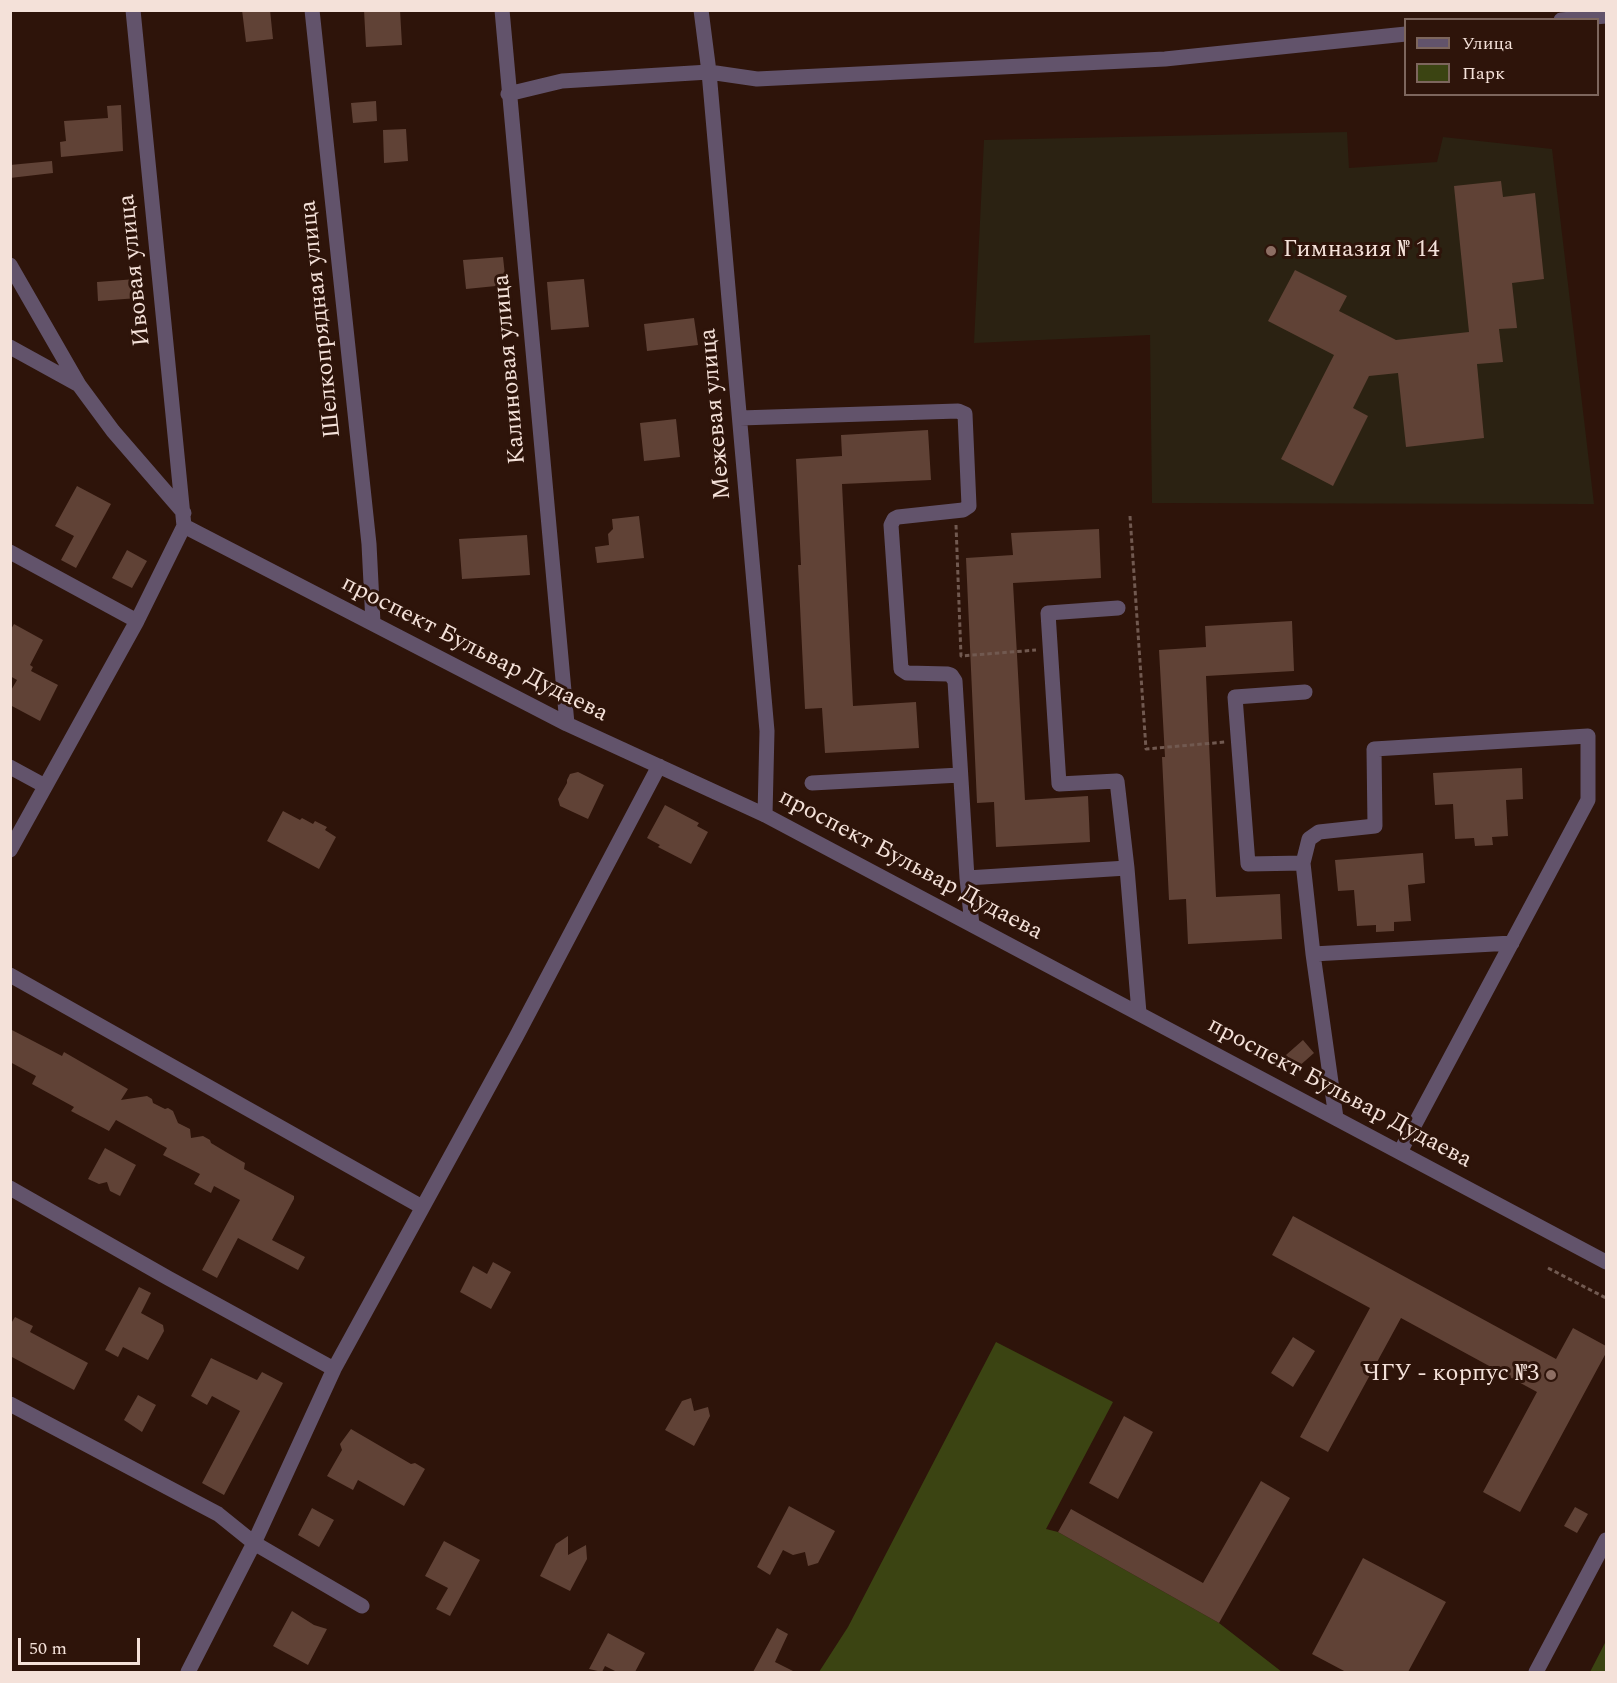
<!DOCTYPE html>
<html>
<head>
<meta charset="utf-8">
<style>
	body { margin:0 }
	#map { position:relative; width:1617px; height:1683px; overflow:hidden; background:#2e140a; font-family:Spectral,serif }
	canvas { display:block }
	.frame { position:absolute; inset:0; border:12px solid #f4e1d9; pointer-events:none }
	.legend { position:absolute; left:1404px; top:18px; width:195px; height:78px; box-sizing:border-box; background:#2e140a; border:2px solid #7d665d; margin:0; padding:8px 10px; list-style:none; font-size:18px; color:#f4e1d9 }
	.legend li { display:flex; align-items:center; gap:12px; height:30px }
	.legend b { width:30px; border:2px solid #7d665d }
	.scale { position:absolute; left:18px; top:1638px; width:122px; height:27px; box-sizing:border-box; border:3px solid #f4e1d9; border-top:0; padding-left:8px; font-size:18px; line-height:21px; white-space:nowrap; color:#f4e1d9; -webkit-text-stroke:4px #2e140a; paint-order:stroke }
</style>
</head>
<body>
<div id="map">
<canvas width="1617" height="1683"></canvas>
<div class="frame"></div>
<ul class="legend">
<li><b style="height:8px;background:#62536b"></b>Улица</li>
<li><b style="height:16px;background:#3b4412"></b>Парк</li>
</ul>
<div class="scale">50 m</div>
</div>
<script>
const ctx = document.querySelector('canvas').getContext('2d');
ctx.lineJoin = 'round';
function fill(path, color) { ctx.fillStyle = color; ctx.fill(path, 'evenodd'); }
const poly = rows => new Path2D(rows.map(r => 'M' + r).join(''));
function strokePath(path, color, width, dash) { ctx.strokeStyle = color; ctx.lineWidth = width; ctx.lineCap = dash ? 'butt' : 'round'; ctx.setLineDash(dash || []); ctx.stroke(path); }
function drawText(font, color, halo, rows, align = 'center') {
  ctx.font = font + ' Spectral,serif'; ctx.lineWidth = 6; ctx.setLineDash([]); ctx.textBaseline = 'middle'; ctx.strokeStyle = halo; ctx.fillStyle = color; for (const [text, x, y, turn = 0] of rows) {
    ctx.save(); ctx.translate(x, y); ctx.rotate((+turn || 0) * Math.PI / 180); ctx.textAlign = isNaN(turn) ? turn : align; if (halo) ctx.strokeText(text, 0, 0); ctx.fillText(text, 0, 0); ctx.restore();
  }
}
const education = poly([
	[1347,132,1349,168,1437,162,1443,137,1552,149,1594,504,1152,503,1150,335,974,343,984,140]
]);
const green = poly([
	[996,1342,1113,1402,1046,1529,1058,1532,1219,1623,1282,1672,819,1672,848,1627],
	[1606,1641,1606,1672,1590,1672]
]);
const building = poly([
	[242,10,270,10,273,39,246,42],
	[364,10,400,10,402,45,366,47],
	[376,101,377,121,353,123,351,103],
	[121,105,123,151,61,157,60,142,66,141,64,121,108,118,107,106],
	[406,129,408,161,384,163,383,130],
	[52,161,53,173,10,178,10,165],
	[1501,181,1503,197,1535,193,1544,279,1512,283,1517,328,1499,329,1503,362,1477,364,1484,438,1406,447,1398,373,1369,376,1353,408,1368,416,1333,486,1281,459,1334,355,1268,321,1295,270,1347,296,1339,311,1396,340,1469,332,1454,186],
	[503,257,506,285,466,289,463,260],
	[136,279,138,298,98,301,97,282],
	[584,279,589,327,551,330,547,282],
	[694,318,698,345,647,351,644,324],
	[676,419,680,457,644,461,640,423],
	[928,430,931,480,842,484,853,706,916,702,919,748,825,753,822,708,805,709,798,565,801,565,796,459,842,456,841,435],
	[77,486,111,504,76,568,61,560,74,536,55,526],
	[639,516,644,558,597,563,595,547,609,545,608,534,613,529,612,519],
	[1099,529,1101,578,1013,583,1025,800,1088,796,1090,842,996,847,994,802,977,803,966,558,1013,555,1011,533],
	[527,535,530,575,462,579,459,539],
	[127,550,147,561,132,588,112,578],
	[1292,621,1294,671,1206,676,1216,897,1280,894,1282,939,1188,944,1186,899,1169,900,1162,757,1165,757,1159,650,1206,647,1205,626],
	[14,624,43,640,30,665,33,667,31,671,58,685,40,721,10,705,10,692,17,680,10,676,10,631],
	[1522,768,1523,799,1506,800,1508,836,1492,837,1493,845,1475,846,1474,838,1455,839,1453,804,1435,805,1433,773],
	[578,772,604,785,588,819,560,806,558,799,567,783,567,780,570,774],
	[665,805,699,823,697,826,708,832,691,864,658,847,660,845,647,838],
	[283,811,300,820,302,818,313,824,315,821,327,827,325,830,336,837,319,869,267,841],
	[1423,853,1425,883,1408,885,1411,921,1394,922,1394,931,1376,932,1376,925,1357,926,1354,890,1338,891,1335,860],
	[10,1029,62,1056,64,1052,128,1089,121,1100,147,1096,152,1099,153,1103,165,1109,168,1108,173,1111,178,1123,190,1129,191,1138,203,1136,210,1140,211,1143,226,1152,245,1163,244,1169,294,1196,294,1199,272,1240,305,1257,298,1270,238,1238,217,1278,202,1270,240,1200,214,1186,211,1193,194,1184,200,1174,163,1155,167,1148,116,1120,109,1131,71,1111,74,1107,32,1084,36,1076,10,1062],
	[1303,1040,1314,1053,1297,1068,1286,1055],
	[105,1148,136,1165,120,1196,110,1191,107,1182,99,1184,88,1179],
	[1293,1216,1556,1359,1573,1328,1606,1346,1606,1353,1520,1512,1483,1492,1537,1392,1401,1318,1328,1452,1300,1437,1370,1308,1272,1255],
	[493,1262,511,1272,491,1309,460,1292,473,1266,487,1274],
	[139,1287,151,1293,141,1313,163,1325,164,1331,148,1360,123,1347,118,1357,105,1350],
	[15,1317,33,1326,30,1332,88,1363,74,1390,10,1356,10,1325],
	[1293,1337,1315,1351,1293,1387,1271,1373],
	[211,1358,257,1380,262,1372,283,1383,224,1495,202,1483,240,1411,212,1396,207,1405,191,1396],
	[138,1395,156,1405,142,1432,124,1420],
	[691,1398,694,1411,708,1407,710,1416,694,1446,665,1430,682,1401],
	[1124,1416,1153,1432,1118,1499,1089,1483],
	[351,1429,411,1464,415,1463,425,1469,404,1506,358,1480,353,1490,327,1476,342,1450,340,1444],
	[1261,1481,1290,1498,1219,1623,1058,1532,1071,1509,1203,1583],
	[789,1506,835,1531,818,1563,808,1566,805,1552,793,1555,783,1550,770,1575,757,1567],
	[1575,1507,1588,1514,1577,1533,1564,1526],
	[312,1508,334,1520,319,1547,298,1535],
	[568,1536,568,1555,586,1545,587,1559,570,1591,540,1576,556,1544],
	[444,1541,480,1560,450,1616,436,1609,448,1588,425,1576],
	[1363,1558,1446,1602,1408,1672,1346,1672,1312,1654],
	[292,1611,314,1625,327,1629,308,1665,273,1646],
	[777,1628,788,1634,775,1662,795,1672,753,1672],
	[608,1633,645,1653,635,1672,617,1672,605,1666,602,1672,589,1669]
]);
const path = poly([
	[1130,516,1146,749,1225,742],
	[956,525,961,656,1036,650],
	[1548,1268,1606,1298]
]);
const minor = poly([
	[312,10,369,544,373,623],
	[502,10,567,724],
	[701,10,709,72,767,731,765,815],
	[1561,20,1606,16],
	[508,94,562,81,709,72,757,79,1165,59,1406,34],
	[10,265,79,385,113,431,184,513],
	[10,347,79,385],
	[740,418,958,411,965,414,969,506,963,510,898,517,894,519,891,525,901,669,907,673,948,674,951,675,955,681,967,878,972,925],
	[184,526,567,724,765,815,1606,1262],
	[10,552,137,621],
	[1118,608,1048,613,1059,784,1117,781,1127,868,1139,1013],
	[10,767,45,786],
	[812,783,960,775],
	[10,850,137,621,184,526,133,10],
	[1303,863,1248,864,1235,697,1305,692],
	[967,878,1127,868],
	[1313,954,1303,863,1309,839,1319,832,1375,826,1374,749,1588,736,1588,800,1400,1152],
	[10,975,422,1207],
	[1336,1118,1313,954,1512,943],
	[10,1188,168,1278,334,1369],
	[10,1404,218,1514,254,1543,362,1606],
	[188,1672,254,1543,334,1369,516,1037,659,766],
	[1536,1672,1606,1540]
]);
const markers = [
	[1271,251,6,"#8d6e63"],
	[1551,1375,6,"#8d6e63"]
];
const poiNames = [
	["Гимназия № 14",1283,251],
	["ЧГУ - корпус №3",1539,1375,"right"]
];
const streetNames = [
	["Ивовая улица",136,270,-96],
	["Шелкопрядная улица",322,319,-96],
	["Калиновая улица",511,369,-95],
	["Межевая улица",717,414,-95],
	["проспект Бульвар Дудаева",474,650,27],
	["проспект Бульвар Дудаева",910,866,28],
	["проспект Бульвар Дудаева",1339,1094,28]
];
fill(education, '#2b2212');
fill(green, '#3b4412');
fill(building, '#604236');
strokePath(path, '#715950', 3, [4.5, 3]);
strokePath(minor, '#62536b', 15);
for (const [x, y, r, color] of markers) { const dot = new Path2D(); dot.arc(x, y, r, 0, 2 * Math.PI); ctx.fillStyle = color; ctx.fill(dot); strokePath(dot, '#2e140a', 2); }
drawText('24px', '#f4e1d9', '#2e140a', poiNames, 'left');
drawText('24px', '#f4e1d9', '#2e140a', streetNames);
</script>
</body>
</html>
